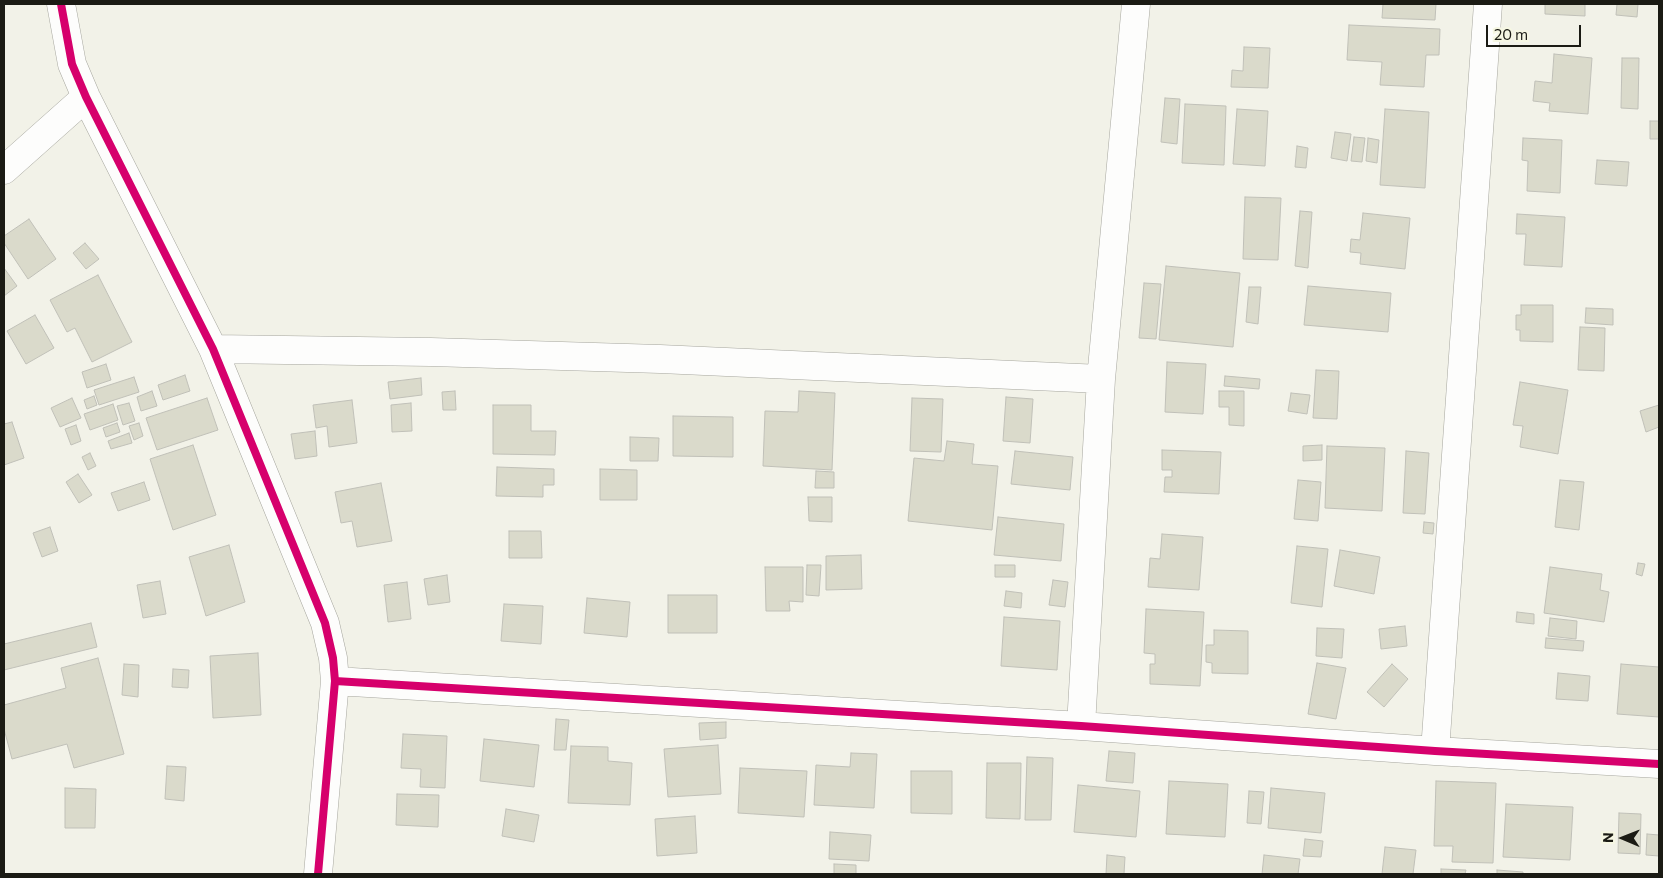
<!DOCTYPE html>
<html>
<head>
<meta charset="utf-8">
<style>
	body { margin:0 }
	#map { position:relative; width:1663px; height:878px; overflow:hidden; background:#f2f2e8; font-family:Commissioner,sans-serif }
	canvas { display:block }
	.frame { position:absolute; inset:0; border:5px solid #1b1b14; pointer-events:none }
	.north { position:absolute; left:1598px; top:813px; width:50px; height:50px; -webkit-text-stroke:4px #f6f7e3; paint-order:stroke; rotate:271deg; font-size:14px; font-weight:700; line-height:20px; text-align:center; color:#1b1b14 }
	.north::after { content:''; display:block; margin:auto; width:18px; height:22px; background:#1b1b14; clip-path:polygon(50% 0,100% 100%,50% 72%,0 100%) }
	.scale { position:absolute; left:1486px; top:25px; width:95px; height:22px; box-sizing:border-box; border:2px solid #1b1b14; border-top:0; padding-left:6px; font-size:15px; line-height:18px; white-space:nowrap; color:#1b1b14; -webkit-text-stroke:4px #f6f7e3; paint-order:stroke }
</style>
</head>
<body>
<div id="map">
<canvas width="1663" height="878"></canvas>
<div class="frame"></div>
<div class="north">N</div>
<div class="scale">20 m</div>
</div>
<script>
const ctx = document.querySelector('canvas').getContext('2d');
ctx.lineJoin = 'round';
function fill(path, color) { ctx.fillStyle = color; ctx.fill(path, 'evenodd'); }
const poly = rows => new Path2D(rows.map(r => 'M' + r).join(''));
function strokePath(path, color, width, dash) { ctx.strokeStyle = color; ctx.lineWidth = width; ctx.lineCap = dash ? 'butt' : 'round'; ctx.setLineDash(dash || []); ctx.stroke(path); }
const building = poly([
	[1383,4,1436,4,1435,20,1382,18,1383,4],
	[1545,4,1585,4,1585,16,1545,14,1545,4],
	[1617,4,1638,4,1637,17,1616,15,1617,4],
	[1349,25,1440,29,1439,55,1426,55,1424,87,1380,85,1382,62,1347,60,1349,25],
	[1244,47,1270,48,1268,88,1231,87,1232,70,1243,71,1244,47],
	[1554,54,1592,58,1588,114,1549,111,1550,103,1533,101,1535,81,1552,83,1554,54],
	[1622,58,1639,58,1638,109,1621,108,1622,58],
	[1165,98,1180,99,1177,144,1161,142,1165,98],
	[1185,104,1226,106,1224,165,1182,163,1185,104],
	[1237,109,1268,111,1265,166,1233,164,1237,109],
	[1385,109,1429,112,1425,188,1380,185,1385,109],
	[1650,121,1659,121,1659,139,1650,139,1650,121],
	[1335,132,1351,134,1347,161,1331,158,1335,132],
	[1354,137,1365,138,1362,162,1351,161,1354,137],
	[1368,138,1379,140,1377,163,1366,161,1368,138],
	[1523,138,1562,140,1560,193,1527,191,1528,161,1522,160,1523,138],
	[1297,146,1308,148,1306,168,1295,167,1297,146],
	[1597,160,1629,162,1627,186,1595,184,1597,160],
	[1245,197,1281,198,1278,260,1243,259,1245,197],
	[1300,211,1312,212,1308,268,1295,266,1300,211],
	[1363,213,1410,218,1405,269,1360,264,1361,253,1350,252,1351,239,1360,240,1363,213],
	[1517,214,1565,217,1562,267,1524,265,1526,234,1516,234,1517,214],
	[29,219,56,259,28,279,4,243,4,236,29,219],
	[85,243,99,259,86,269,73,253,85,243],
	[1166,266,1240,273,1233,347,1159,340,1166,266],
	[4,268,17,286,4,296,4,268],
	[98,275,132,342,92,362,75,328,67,332,50,300,98,275],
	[1144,283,1161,284,1156,339,1139,338,1144,283],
	[1308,286,1391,293,1388,332,1304,325,1308,286],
	[1249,287,1261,287,1258,324,1246,322,1249,287],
	[1521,305,1553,305,1553,342,1520,341,1520,330,1516,330,1516,315,1521,315,1521,305],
	[1586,308,1613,309,1613,325,1585,323,1586,308],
	[35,315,54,348,26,364,7,331,35,315],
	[1580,327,1605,328,1604,371,1578,370,1580,327],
	[1167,362,1206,364,1203,414,1165,412,1167,362],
	[106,364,111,380,87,388,82,372,106,364],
	[1316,370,1339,371,1337,419,1313,418,1316,370],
	[185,375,190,391,163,400,158,385,185,375],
	[1225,376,1260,379,1259,389,1224,386,1225,376],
	[134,377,139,392,99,405,94,390,134,377],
	[421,378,422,395,390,399,388,382,421,378],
	[1520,382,1568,390,1558,454,1520,447,1523,426,1513,425,1520,382],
	[152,391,157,406,141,411,137,397,152,391],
	[455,391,456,410,443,410,442,392,455,391],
	[799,391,835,393,832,470,763,466,765,411,798,412,799,391],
	[1219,391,1244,391,1244,426,1229,425,1229,407,1219,407,1219,391],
	[1291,393,1310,395,1307,414,1288,411,1291,393],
	[94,396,97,405,87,409,84,400,94,396],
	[1006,397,1033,399,1030,443,1003,441,1006,397],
	[72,398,81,418,60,427,51,408,72,398],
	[207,398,218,430,157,450,146,418,207,398],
	[912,398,943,399,941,452,910,451,912,398],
	[352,400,357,443,329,447,327,426,316,428,313,405,352,400],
	[129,403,135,421,123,425,117,406,129,403],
	[411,403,412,431,392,432,391,405,411,403],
	[113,404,118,420,90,430,84,414,113,404],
	[493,405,531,405,531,431,556,431,555,455,493,454,493,405],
	[1659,405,1659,427,1646,432,1640,411,1659,405],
	[673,416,733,417,733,457,673,456,673,416],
	[12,422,24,458,4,465,4,424,12,422],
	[117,423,120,432,106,437,103,428,117,423],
	[139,423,143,436,134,440,129,426,139,423],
	[76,425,81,441,71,445,65,429,76,425],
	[315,431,317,456,295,459,291,434,315,431],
	[129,433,132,443,111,449,108,441,129,433],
	[630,437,659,438,658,461,630,461,630,437],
	[947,441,974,444,972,464,998,466,992,530,908,521,914,458,944,461,947,441],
	[193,445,216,515,173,530,150,459,193,445],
	[1322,445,1322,460,1303,461,1303,446,1322,445],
	[1327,446,1385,448,1382,511,1325,508,1327,446],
	[1162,450,1221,452,1219,494,1164,492,1165,477,1172,477,1172,470,1162,470,1162,450],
	[1015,451,1073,457,1070,490,1011,484,1015,451],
	[1406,451,1429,453,1425,514,1403,513,1406,451],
	[90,453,96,466,88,470,82,457,90,453],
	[497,467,554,469,554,485,543,485,543,497,496,496,497,467],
	[600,469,637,470,637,500,600,500,600,469],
	[816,471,834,472,834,488,815,488,816,471],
	[78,474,92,495,79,503,66,482,78,474],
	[1298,480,1321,482,1318,521,1294,519,1298,480],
	[1560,480,1584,482,1579,530,1555,527,1560,480],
	[144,482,150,500,118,511,111,493,144,482],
	[381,483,392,541,357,547,352,521,341,523,335,492,381,483],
	[808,497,832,497,832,522,809,521,808,497],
	[998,517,1064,524,1061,561,994,555,998,517],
	[1424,522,1434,523,1433,534,1423,533,1424,522],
	[50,527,58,551,42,557,33,533,50,527],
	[509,531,541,531,542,558,509,558,509,531],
	[1162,534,1203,537,1199,590,1148,587,1150,558,1160,559,1162,534],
	[229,545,245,602,206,616,189,557,229,545],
	[1297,546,1328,549,1322,607,1291,603,1297,546],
	[1340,550,1380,557,1374,594,1334,586,1340,550],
	[861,555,862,589,826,590,826,556,861,555],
	[1638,563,1645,564,1642,576,1636,574,1638,563],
	[807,565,821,565,819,596,806,595,807,565],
	[995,565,1015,565,1015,577,995,577,995,565],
	[765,567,803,567,803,602,789,601,790,611,766,611,765,567],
	[1550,567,1602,574,1600,590,1609,592,1604,622,1544,613,1550,567],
	[447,575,450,602,428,605,424,579,447,575],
	[1053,580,1068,582,1065,607,1049,605,1053,580],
	[160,581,166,614,143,618,137,585,160,581],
	[407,582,411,619,388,622,384,585,407,582],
	[1006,591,1022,593,1021,608,1004,606,1006,591],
	[668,595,717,595,717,633,668,633,668,595],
	[587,598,630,602,627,637,584,633,587,598],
	[504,604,543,606,541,644,501,641,504,604],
	[1146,609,1204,612,1200,686,1150,684,1150,664,1155,664,1155,654,1144,653,1146,609],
	[1517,612,1534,614,1534,624,1516,622,1517,612],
	[1004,617,1060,621,1057,670,1001,666,1004,617],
	[1550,618,1577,621,1576,639,1548,636,1550,618],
	[91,623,97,647,4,670,4,644,91,623],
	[1405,626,1407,646,1381,649,1379,629,1405,626],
	[1317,628,1344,629,1342,658,1316,656,1317,628],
	[1214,630,1248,631,1248,674,1212,673,1212,663,1206,662,1206,645,1214,645,1214,630],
	[1546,638,1584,641,1583,651,1545,648,1546,638],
	[258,653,261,715,213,718,210,656,258,653],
	[98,658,124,754,74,768,67,744,12,759,4,729,4,705,66,688,61,668,98,658],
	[1317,663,1346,668,1336,719,1308,714,1317,663],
	[124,664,139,665,138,697,122,695,124,664],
	[1392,664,1408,679,1384,707,1367,692,1392,664],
	[1621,664,1659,667,1659,717,1617,714,1621,664],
	[173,669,189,670,188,688,172,687,173,669],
	[1558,673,1590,676,1588,701,1556,699,1558,673],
	[556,719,569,720,566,750,554,750,556,719],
	[726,722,726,738,700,740,699,723,726,722],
	[403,734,447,736,445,788,420,787,421,769,401,768,403,734],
	[484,739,539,745,534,787,480,781,484,739],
	[718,745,721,794,668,797,664,749,718,745],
	[571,746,608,747,608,761,632,763,630,805,568,803,571,746],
	[1109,751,1135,753,1133,783,1106,781,1109,751],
	[851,753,877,754,874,808,814,805,816,765,850,767,851,753],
	[1027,757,1053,758,1051,820,1025,820,1027,757],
	[987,763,1021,763,1020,819,986,818,987,763],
	[167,766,186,767,184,801,165,799,167,766],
	[740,768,807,771,804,817,738,813,740,768],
	[911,771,952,771,952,814,911,813,911,771],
	[1169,781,1228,784,1225,837,1166,834,1169,781],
	[1436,781,1496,783,1493,863,1452,862,1453,846,1434,846,1436,781],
	[1078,785,1140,791,1136,837,1074,832,1078,785],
	[65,788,96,789,95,828,65,828,65,788],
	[1271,788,1325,793,1321,833,1268,828,1271,788],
	[1249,791,1264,792,1261,824,1247,823,1249,791],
	[397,794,439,795,438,827,396,825,397,794],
	[1506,804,1573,807,1570,860,1503,857,1506,804],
	[506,809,539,815,534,842,502,836,506,809],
	[1619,813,1641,814,1640,854,1618,853,1619,813],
	[695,816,697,853,657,856,655,819,695,816],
	[830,832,871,835,869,861,829,859,830,832],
	[1647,834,1659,835,1659,856,1646,855,1647,834],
	[1305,839,1323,841,1321,857,1303,856,1305,839],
	[1385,847,1416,850,1413,874,1382,874,1385,847],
	[1107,855,1125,857,1124,874,1106,874,1107,855],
	[1264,855,1300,859,1298,874,1262,874,1264,855],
	[834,864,856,865,856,874,834,874,834,864],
	[1441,869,1466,870,1465,874,1441,874,1441,869],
	[1497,870,1523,872,1523,874,1497,874,1497,870]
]);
const minor = poly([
	[61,4,72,64,86,97,213,349,325,623,333,658,335,681,318,874],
	[4,170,86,97],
	[213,349,431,352,660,359,1101,379],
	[335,681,1081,726,1435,751,1659,764],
	[1081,726,1101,379,1136,4],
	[1435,751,1488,4]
]);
const cycleway = poly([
	[61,4,72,64,86,97,213,349,325,623,333,658,335,681,318,874],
	[335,681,1081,726,1435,751,1659,764]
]);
fill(building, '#dadacb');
strokePath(building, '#c0c0b8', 1);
strokePath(minor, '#a6a69e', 29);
strokePath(minor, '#fdfdfc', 28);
strokePath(cycleway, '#d6006c', 8);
</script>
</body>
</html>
